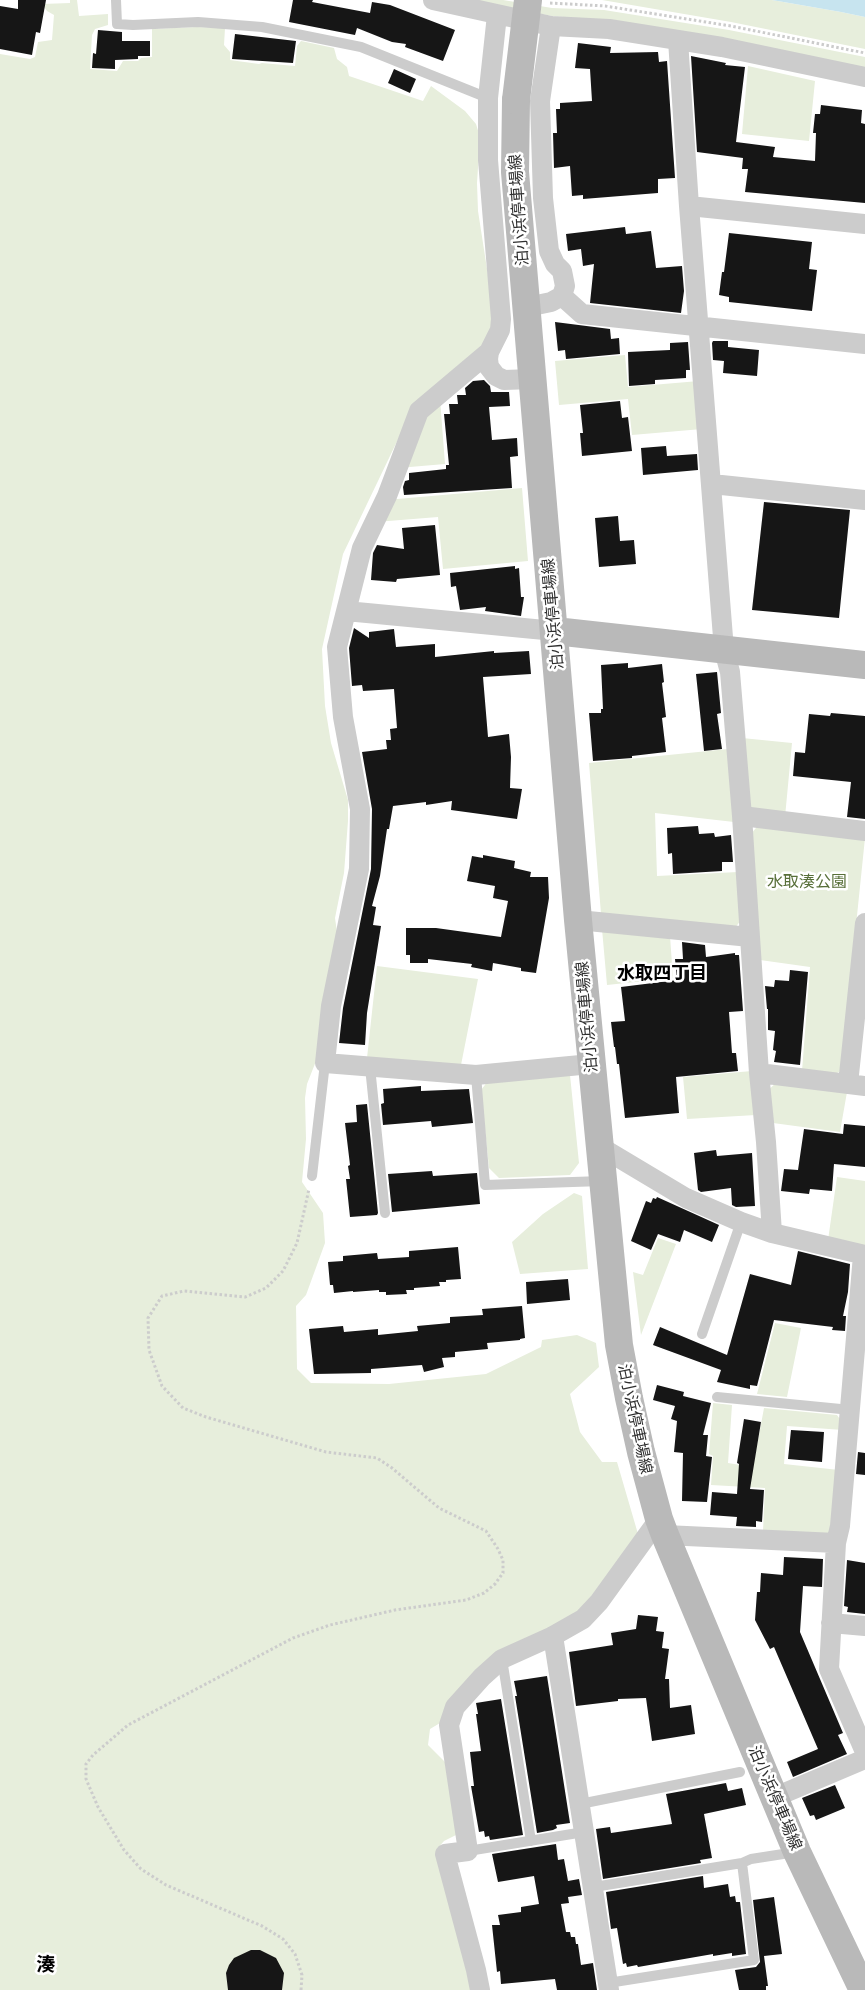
<!DOCTYPE html>
<html>
<head>
<meta charset="utf-8">
<style>
	body { margin:0 }
	canvas { display:block; background:#fff }
</style>
</head>
<body>
<canvas width="865" height="1990"></canvas>
<script>
const ctx = document.querySelector('canvas').getContext('2d');
ctx.lineJoin = 'round';
function fill(path, color) { ctx.fillStyle = color; ctx.fill(path, 'evenodd'); }
const poly = rows => new Path2D(rows.map(r => 'M' + r).join(''));
function strokePath(path, color, width, dash) { ctx.strokeStyle = color; ctx.lineWidth = width; ctx.lineCap = dash ? 'butt' : 'round'; ctx.setLineDash(dash || []); ctx.stroke(path); }
function drawText(font, color, halo, rows, align = 'center') {
  ctx.font = font + ' "Golos Text","Noto Sans JP",sans-serif'; ctx.lineWidth = 5; ctx.setLineDash([]); ctx.textBaseline = 'middle'; ctx.strokeStyle = halo; ctx.fillStyle = color; for (const [text, x, y, turn = 0] of rows) {
    ctx.save(); ctx.translate(x, y); ctx.rotate((+turn || 0) * Math.PI / 180); ctx.textAlign = isNaN(turn) ? turn : align; if (halo) ctx.strokeText(text, 0, 0); ctx.fillText(text, 0, 0); ctx.restore();
  }
}
const green = poly([
	[70,0,77,0,79,16,108,14,108,25,95,29,92,35,90,69,117,71,123,61,138,61,141,58,152,57,152,29,197,27,225,28,224,45,230,52,230,60,259,64,262,63,295,66,297,46,301,41,334,48,337,59,347,67,349,76,423,101,431,86,465,111,476,124,480,137,477,183,478,211,494,314,490,332,480,348,413,408,343,554,322,649,325,706,331,743,348,800,348,821,344,873,335,918,337,932,318,1056,307,1084,305,1098,306,1139,302,1182,323,1213,325,1243,306,1295,296,1306,297,1369,311,1383,389,1384,486,1374,541,1347,542,1340,577,1335,596,1343,599,1367,570,1394,580,1432,602,1462,617,1462,638,1534,581,1610,551,1629,440,1723,430,1729,428,1745,445,1762,458,1834,444,1841,437,1849,474,1990,0,1990,0,54,30,59,35,57,38,42,52,40,54,15,47,11,42,4,70,3],
	[469,0,503,0,552,8,604,10,729,30,865,57,865,68,612,21,552,16],
	[602,0,772,0,841,12,865,17,865,49,731,22],
	[748,66,815,81,809,141,742,134],
	[625,355,628,387,699,381,702,429,632,435,628,399,559,405,555,361],
	[440,399,445,464,398,468,422,415],
	[522,488,528,561,443,569,438,517,376,522,386,500],
	[742,738,792,743,785,817,761,815,749,806],
	[728,749,734,822,655,813,657,876,738,872,741,920,735,928,601,914,589,763],
	[760,823,865,838,841,1071,833,1075,802,1071,810,967,760,960,751,834],
	[602,929,670,936,673,978,607,985],
	[377,966,478,979,461,1065,367,1058],
	[752,1071,756,1115,687,1119,683,1077],
	[570,1075,579,1163,570,1175,499,1178,489,1168,481,1090,488,1081],
	[776,1083,847,1092,840,1132,773,1123,766,1092],
	[837,1177,865,1181,865,1248,828,1240],
	[574,1193,582,1196,588,1269,520,1274,512,1242,543,1214],
	[658,1238,676,1244,641,1335,633,1272,643,1275],
	[775,1323,801,1328,787,1397,757,1394],
	[713,1403,732,1405,728,1463,753,1467,764,1408,837,1415,844,1425,843,1430,787,1426,784,1464,839,1470,834,1529,827,1534,763,1531,765,1488,711,1485,713,1456,709,1454]
]);
const water = poly([
	[772,0,865,0,865,17,841,12]
]);
const building = poly([
	[18,0,46,0,40,33,36,32,32,55,0,49,0,6,18,9],
	[293,0,313,0,312,2,370,13,372,2,390,5,455,30,443,61,405,47,406,44,392,42,357,28,355,35,289,22],
	[98,30,122,32,122,41,150,41,150,56,138,56,138,59,115,60,115,69,92,68,93,53,96,54],
	[235,34,296,41,293,63,232,59],
	[578,43,611,47,610,53,658,52,659,62,667,61,675,178,658,179,658,193,583,199,583,195,572,196,570,166,554,168,553,133,557,133,556,109,560,109,560,103,592,101,590,69,575,68],
	[691,56,726,63,725,65,745,67,736,142,775,147,773,157,815,161,816,133,813,133,815,114,820,114,821,105,862,110,861,123,865,124,865,203,745,192,748,169,742,169,743,158,697,152],
	[394,69,416,79,410,93,388,83],
	[625,227,626,234,651,231,656,268,682,266,684,291,681,313,590,303,594,264,583,266,581,249,568,251,566,234],
	[729,233,812,242,809,269,817,270,812,311,729,302,729,297,719,295,722,272,724,272],
	[555,322,610,329,611,339,619,338,620,354,566,359,565,350,558,351],
	[713,341,728,341,728,347,759,350,757,376,723,373,724,361,713,360,712,343],
	[688,342,690,370,686,370,686,378,655,380,655,384,629,386,628,352,670,350,670,343],
	[484,380,490,386,491,392,509,392,510,406,489,407,492,440,517,438,518,456,510,457,512,488,404,495,403,487,405,481,409,480,409,473,446,469,446,465,449,465,444,414,450,414,449,404,458,404,457,395,466,395,465,388,473,381],
	[620,401,622,418,628,417,632,451,582,456,580,433,583,433,580,405],
	[666,446,667,456,697,454,698,470,643,475,641,448],
	[764,502,850,510,839,618,752,610],
	[618,516,620,541,634,540,636,564,599,567,595,518],
	[435,525,440,575,397,579,396,582,371,580,373,553,377,545,404,549,402,528],
	[515,566,515,569,519,568,521,597,524,597,521,616,485,611,486,607,460,610,456,586,451,587,450,573],
	[354,628,369,638,369,632,394,629,396,647,435,644,435,657,494,651,494,653,529,651,531,674,483,677,488,737,509,734,511,757,510,788,522,789,517,819,451,810,452,801,426,805,426,802,393,806,389,829,387,829,380,876,372,906,376,907,373,925,381,926,367,1013,365,1045,339,1043,343,1008,371,869,372,809,362,752,387,749,386,740,391,740,390,729,397,728,394,689,363,691,362,685,352,686,349,648],
	[628,663,628,668,662,664,664,682,662,683,666,717,662,718,666,752,632,756,632,758,593,761,589,713,601,713,601,709,603,709,601,665],
	[717,672,721,713,717,714,722,749,704,751,696,674],
	[831,713,865,716,865,819,847,817,851,782,793,776,795,752,805,753,809,714,830,716],
	[698,826,699,834,714,833,715,837,731,835,733,862,722,862,722,871,673,874,672,853,668,854,667,828],
	[483,855,515,861,514,868,531,872,530,877,548,877,549,898,536,973,521,971,521,968,493,963,492,971,471,967,472,964,428,959,428,963,410,963,410,955,406,955,406,928,436,928,501,937,508,901,493,898,495,886,467,881,472,856,483,858],
	[682,942,705,945,706,957,735,953,735,955,739,955,743,1011,729,1012,732,1053,736,1053,738,1071,676,1077,679,1113,625,1118,619,1064,617,1064,615,1047,614,1047,611,1022,625,1021,621,987,677,980,675,959,683,959],
	[790,970,808,972,800,1065,774,1062,776,1051,773,1050,775,1031,768,1030,768,1009,767,1009,765,986,774,987,775,980,789,981],
	[421,1086,421,1091,469,1089,473,1123,432,1127,431,1121,383,1125,381,1104,384,1103,383,1089],
	[367,1104,378,1213,377,1215,350,1217,346,1179,350,1179,348,1166,350,1165,345,1123,357,1122,356,1105],
	[844,1124,865,1126,865,1167,834,1164,832,1191,810,1189,809,1194,781,1191,784,1169,798,1170,804,1129,843,1134],
	[716,1150,717,1156,752,1153,755,1206,736,1207,732,1205,731,1188,701,1192,698,1190,694,1153],
	[432,1171,433,1176,477,1173,480,1204,392,1212,388,1174],
	[657,1197,719,1225,712,1242,684,1230,680,1242,658,1234,651,1250,631,1241,646,1201,651,1203,653,1198,656,1199],
	[458,1247,461,1279,446,1280,446,1282,439,1282,440,1286,414,1288,414,1290,406,1290,407,1294,386,1295,386,1292,379,1292,379,1290,353,1292,353,1291,334,1293,333,1285,330,1285,328,1262,343,1261,343,1256,377,1253,378,1259,409,1257,409,1251],
	[798,1251,850,1264,848,1292,843,1316,846,1316,845,1331,832,1330,833,1327,774,1320,757,1386,750,1385,750,1389,717,1382,721,1370,653,1345,660,1327,727,1355,750,1274,791,1285],
	[568,1279,570,1300,527,1304,526,1282],
	[522,1306,525,1338,520,1339,520,1340,487,1343,488,1349,455,1352,455,1357,442,1358,444,1367,424,1372,422,1365,371,1369,371,1373,314,1374,309,1329,343,1326,344,1332,378,1329,378,1335,418,1331,417,1326,450,1323,450,1317,483,1315,482,1309],
	[657,1385,684,1392,683,1396,711,1403,703,1435,708,1435,706,1456,712,1457,707,1502,682,1501,683,1453,674,1452,677,1421,671,1419,675,1406,653,1400],
	[744,1419,761,1422,750,1489,764,1490,762,1522,756,1521,756,1527,736,1526,737,1517,710,1515,712,1492,737,1494,739,1464,737,1463],
	[791,1430,824,1432,822,1462,788,1459],
	[858,1452,865,1453,865,1475,856,1474],
	[784,1557,823,1559,822,1587,803,1586,800,1632,843,1733,838,1735,847,1754,793,1777,787,1762,818,1749,774,1647,770,1649,755,1620,757,1592,760,1592,761,1573,783,1575],
	[847,1560,865,1563,865,1614,847,1612,848,1607,844,1606],
	[638,1615,658,1617,656,1631,664,1632,662,1648,669,1649,665,1679,669,1679,670,1708,691,1705,695,1734,652,1741,646,1698,618,1699,618,1701,576,1706,569,1652,613,1645,611,1633,636,1629],
	[547,1676,570,1823,556,1825,557,1828,553,1830,537,1833,515,1696,517,1696,514,1681],
	[501,1699,523,1835,490,1840,489,1836,485,1837,484,1831,479,1832,471,1786,474,1786,470,1752,481,1751,476,1714,478,1714,476,1703],
	[726,1783,728,1791,742,1788,746,1805,704,1814,712,1858,700,1860,701,1863,603,1879,596,1829,610,1827,611,1833,672,1824,666,1794],
	[835,1785,845,1808,816,1820,814,1815,810,1816,802,1798],
	[556,1844,558,1860,564,1859,568,1881,579,1879,582,1895,568,1897,569,1903,561,1904,566,1932,570,1932,571,1937,575,1937,576,1944,578,1944,581,1965,593,1963,597,1990,557,1990,555,1979,501,1984,500,1971,497,1972,492,1925,500,1925,498,1915,521,1912,521,1907,539,1904,534,1876,498,1882,492,1854],
	[703,1876,704,1888,728,1884,730,1897,735,1896,736,1902,740,1902,746,1954,732,1956,732,1953,713,1956,713,1954,638,1967,637,1965,627,1967,626,1963,623,1964,617,1928,611,1929,606,1892],
	[774,1897,782,1954,764,1956,768,1986,766,1986,766,1990,739,1990,735,1970,756,1967,760,1962,753,1900],
	[251,1950,260,1950,276,1958,284,1973,282,1990,228,1990,226,1973,229,1965,234,1958]
]);
const path = poly([
	[550,3,605,6,731,26,865,53],
	[301,1990,302,1975,295,1954,283,1939,262,1926,166,1885,141,1869,124,1850,98,1807,86,1779,86,1764,93,1755,128,1725,293,1638,330,1625,395,1610,466,1600,484,1593,495,1584,503,1573,503,1560,498,1549,486,1531,439,1508,392,1468,377,1458,326,1452,206,1417,183,1408,162,1386,149,1350,148,1318,162,1296,184,1291,245,1297,266,1288,283,1271,297,1243,309,1189]
]);
const lane = poly([
	[116,0,117,24,133,25,198,22,262,27,361,47,488,98],
	[370,1067,385,1213],
	[476,1075,485,1185,602,1181],
	[312,1176,325,1063],
	[702,1334,741,1222],
	[717,1397,851,1410],
	[502,1659,531,1841],
	[580,1804,740,1772],
	[468,1851,584,1832],
	[594,1887,742,1863,751,1859,796,1852],
	[608,1983,754,1960,742,1863]
]);
const street = poly([
	[433,0,551,26,609,29,722,47,865,77],
	[497,15,488,98,488,160,501,319,500,330,489,352,488,359,489,367,496,376,504,380,533,379],
	[678,40,689,206,724,650,730,672,742,816,759,1073,766,1142,772,1233],
	[689,206,865,224],
	[562,296,582,314,865,344],
	[527,307,551,302,562,296,565,286,562,271,555,264,549,251,543,198,540,101,551,26],
	[489,352,419,411,387,496,362,548,337,647,343,717,360,809,359,869,331,1006,325,1063,476,1075,591,1064],
	[712,484,865,500],
	[346,611,555,631],
	[742,816,865,831],
	[578,920,750,937],
	[759,1073,865,1086],
	[848,1084,865,923],
	[599,1146,686,1198,741,1222,772,1233,865,1255],
	[863,1255,840,1526,836,1543,829,1669,865,1752],
	[665,1535,836,1543],
	[831,1623,865,1626],
	[553,1636,609,1990],
	[775,1797,865,1759],
	[480,1990,476,1970,445,1854,468,1851,449,1725,455,1707,482,1677,502,1659,553,1636,583,1619,599,1602,659,1519]
]);
const secondary = poly([
	[516,100,515,172,578,920,619,1345,629,1398,641,1452,659,1519,665,1535,797,1852,863,1990],
	[555,631,865,665]
]);
const secondaryBridge = poly([
	[516,100,528,0]
]);
const streetNames = [
	["泊小浜停車場線",519,210,-94],
	["泊小浜停車場線",553,614,-95],
	["泊小浜停車場線",587,1017,-95],
	["泊小浜停車場線",635,1419,78],
	["泊小浜停車場線",775,1798,67]
];
const parkNames = [
	["水取湊公園",807,882]
];
const neighbourhoodNames = [
	["水取四丁目",662,973]
];
const quarterNames = [
	["湊",46,1965]
];
fill(green, '#e7eedc');
fill(water, '#c7e4ef');
fill(building, '#161616');
strokePath(path, '#ccc', 3, [2.5, 2.5]);
strokePath(lane, '#ccc', 10);
strokePath(street, '#ccc', 20);
strokePath(secondary, '#b9b9b9', 28);
strokePath(secondaryBridge, '#b9b9b9', 28);
drawText('16px', '#2f2f2f', '#fff', streetNames);
drawText('16px', '#586f39', '#fff', parkNames);
drawText('bold 18px', '#000', '#fff', neighbourhoodNames);
drawText('bold 19px', '#000', '#fff', quarterNames);
</script>
</body>
</html>
